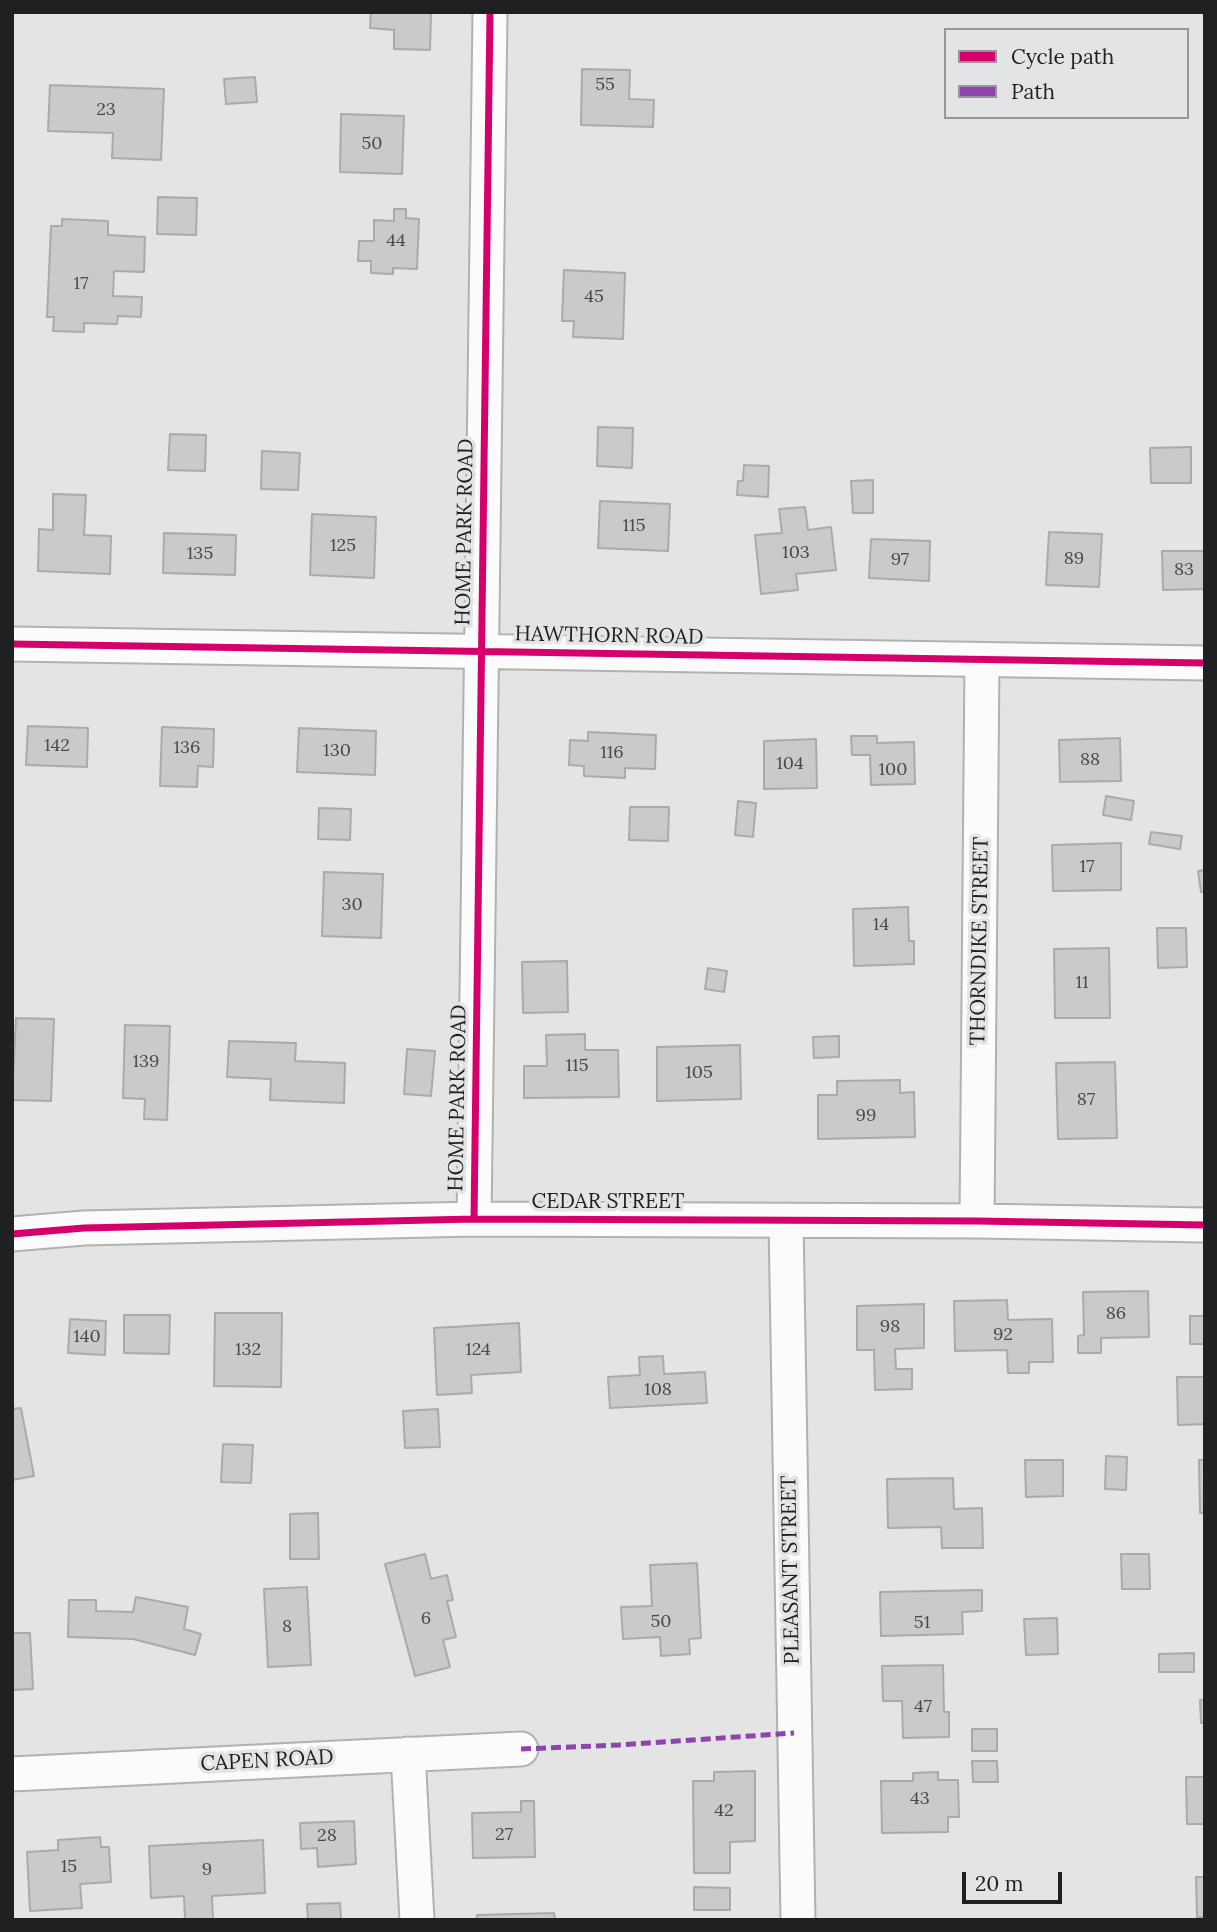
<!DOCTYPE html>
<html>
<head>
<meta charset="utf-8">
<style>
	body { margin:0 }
	#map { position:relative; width:1217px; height:1932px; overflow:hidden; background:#e4e4e5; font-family:Lora,serif }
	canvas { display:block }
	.frame { position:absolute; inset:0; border:14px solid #1f2021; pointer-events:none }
	.legend { position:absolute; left:944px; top:28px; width:245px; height:91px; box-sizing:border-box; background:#e3e4e6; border:2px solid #959697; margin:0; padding:9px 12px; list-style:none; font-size:21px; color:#1f2021 }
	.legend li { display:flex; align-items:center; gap:14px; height:35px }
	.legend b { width:35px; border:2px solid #959697 }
	.scale { position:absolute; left:962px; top:1872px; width:100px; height:32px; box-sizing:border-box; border:4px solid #1f2021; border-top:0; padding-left:9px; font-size:21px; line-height:24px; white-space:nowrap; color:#1f2021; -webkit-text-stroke:5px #e3e4e6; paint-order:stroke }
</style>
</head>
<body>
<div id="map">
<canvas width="1217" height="1932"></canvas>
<div class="frame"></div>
<ul class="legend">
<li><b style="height:9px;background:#d6006c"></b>Cycle path</li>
<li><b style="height:9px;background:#8e44ad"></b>Path</li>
</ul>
<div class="scale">20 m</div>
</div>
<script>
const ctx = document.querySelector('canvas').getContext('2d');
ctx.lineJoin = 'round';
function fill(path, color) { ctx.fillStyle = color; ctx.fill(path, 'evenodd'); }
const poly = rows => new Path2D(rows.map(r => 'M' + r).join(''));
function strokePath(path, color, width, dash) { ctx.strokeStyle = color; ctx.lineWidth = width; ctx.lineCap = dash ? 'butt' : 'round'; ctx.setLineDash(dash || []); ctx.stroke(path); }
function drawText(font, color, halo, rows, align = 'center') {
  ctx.font = font + ' Lora,serif'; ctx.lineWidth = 7; ctx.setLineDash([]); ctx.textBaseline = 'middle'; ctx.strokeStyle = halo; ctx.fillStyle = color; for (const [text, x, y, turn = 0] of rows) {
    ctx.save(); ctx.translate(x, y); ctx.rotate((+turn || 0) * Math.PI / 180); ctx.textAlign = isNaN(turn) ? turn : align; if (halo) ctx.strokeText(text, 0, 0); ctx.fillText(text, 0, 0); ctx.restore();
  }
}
const building = poly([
	[371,12,431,13,430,50,394,49,394,30,370,28,371,12],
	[582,69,630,70,629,99,654,100,653,127,581,125,582,69],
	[255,77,257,102,226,104,224,79,255,77],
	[50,85,164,89,161,160,112,158,113,133,48,131,50,85],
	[341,114,404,116,402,174,340,172,341,114],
	[158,197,197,198,196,235,157,234,158,197],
	[394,209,406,209,406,218,419,219,417,269,393,268,393,274,371,273,371,261,358,261,359,241,374,241,374,220,394,221,394,209],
	[62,219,108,221,108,235,145,237,144,272,114,271,113,296,142,297,141,317,118,316,117,324,84,323,84,332,53,331,54,317,47,317,51,226,62,226,62,219],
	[564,270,625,273,623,339,573,337,574,321,562,321,564,270],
	[598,427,633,428,632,468,597,466,598,427],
	[170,434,206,435,205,471,168,470,170,434],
	[1191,447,1191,483,1151,483,1150,448,1191,447],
	[262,451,300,453,298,490,261,489,262,451],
	[744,465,769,466,768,497,737,495,738,481,743,481,744,465],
	[873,480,873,513,853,513,851,481,873,480],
	[53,494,86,495,84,535,111,536,110,574,38,571,39,529,53,530,53,494],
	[600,501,670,504,668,551,598,548,600,501],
	[805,507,808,530,831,527,836,570,796,574,798,590,761,594,755,535,782,533,779,509,805,507],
	[312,514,376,517,374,578,310,575,312,514],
	[1049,532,1102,534,1099,587,1046,585,1049,532],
	[164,533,236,535,235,575,163,573,164,533],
	[871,539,930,541,929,581,869,578,871,539],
	[1162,551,1205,551,1205,589,1163,590,1162,551],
	[28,726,88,728,87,767,26,765,28,726],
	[162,727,214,729,213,767,198,766,197,787,160,786,162,727],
	[299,728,376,731,375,775,297,772,299,728],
	[588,732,656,735,655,769,625,768,625,778,584,776,584,766,569,765,570,740,588,741,588,732],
	[851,736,877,736,877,743,914,742,915,784,871,785,870,755,852,755,851,736],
	[1120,738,1121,781,1060,782,1059,740,1120,738],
	[816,739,817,788,764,789,764,741,816,739],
	[1106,796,1134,801,1131,820,1103,815,1106,796],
	[738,801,756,803,753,837,735,835,738,801],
	[630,807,669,807,668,841,629,840,630,807],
	[319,808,351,809,350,840,318,839,319,808],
	[1151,832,1182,836,1180,849,1149,844,1151,832],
	[1121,843,1121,890,1053,891,1052,845,1121,843],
	[1205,870,1205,892,1201,892,1198,871,1205,870],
	[324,872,383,874,381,938,322,936,324,872],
	[908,907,909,941,914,941,914,964,854,966,853,909,908,907],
	[1157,928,1186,928,1187,967,1158,968,1157,928],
	[1109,948,1110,1018,1055,1018,1054,949,1109,948],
	[567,961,568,1012,523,1013,522,962,567,961],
	[708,968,727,971,724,992,705,989,708,968],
	[16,1018,54,1019,51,1101,12,1100,16,1018],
	[125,1025,170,1026,167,1120,144,1119,145,1099,123,1098,125,1025],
	[585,1034,585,1050,618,1050,619,1097,524,1098,524,1066,547,1066,546,1035,585,1034],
	[839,1036,839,1057,814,1058,813,1037,839,1036],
	[229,1041,296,1043,295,1061,345,1063,344,1103,270,1100,271,1079,227,1077,229,1041],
	[740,1045,741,1099,657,1101,657,1047,740,1045],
	[407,1049,435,1051,431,1096,404,1094,407,1049],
	[1115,1062,1117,1138,1058,1139,1056,1063,1115,1062],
	[900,1080,900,1093,914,1092,915,1137,818,1139,818,1095,837,1095,837,1081,900,1080],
	[1148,1291,1149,1337,1101,1338,1101,1353,1078,1353,1078,1336,1084,1335,1083,1292,1148,1291],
	[1007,1300,1008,1320,1052,1319,1053,1362,1029,1362,1029,1373,1008,1373,1007,1350,955,1351,954,1301,1007,1300],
	[924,1304,924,1348,895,1349,896,1369,912,1369,912,1389,875,1390,874,1350,857,1350,857,1306,924,1304],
	[215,1313,282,1313,281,1387,214,1386,215,1313],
	[124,1315,170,1315,169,1354,124,1353,124,1315],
	[1190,1316,1205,1316,1205,1344,1190,1344,1190,1316],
	[70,1319,106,1321,105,1355,68,1353,70,1319],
	[519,1323,521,1372,471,1375,472,1393,437,1395,434,1328,519,1323],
	[663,1356,664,1374,705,1372,707,1403,610,1408,608,1377,640,1375,639,1357,663,1356],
	[1177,1377,1205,1377,1205,1424,1178,1425,1177,1377],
	[21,1408,34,1476,12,1480,12,1409,21,1408],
	[438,1409,440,1447,405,1448,403,1411,438,1409],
	[223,1444,253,1445,251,1483,221,1482,223,1444],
	[1106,1456,1127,1457,1126,1490,1105,1489,1106,1456],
	[1025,1460,1063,1460,1063,1496,1026,1497,1025,1460],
	[1199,1460,1205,1460,1205,1513,1200,1513,1199,1460],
	[953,1478,954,1509,982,1508,983,1548,942,1548,941,1527,888,1528,887,1479,953,1478],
	[318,1513,319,1559,290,1559,290,1514,318,1513],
	[425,1554,431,1579,447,1575,453,1600,447,1601,456,1637,443,1640,450,1667,415,1676,385,1564,425,1554],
	[1121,1554,1149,1554,1150,1589,1122,1589,1121,1554],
	[697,1563,701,1638,689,1639,690,1654,661,1656,660,1637,623,1639,621,1607,652,1606,650,1565,697,1563],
	[307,1587,311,1665,268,1667,264,1589,307,1587],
	[982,1590,982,1611,962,1612,963,1634,881,1636,880,1592,982,1590],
	[136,1597,188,1607,184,1629,201,1634,195,1655,133,1639,68,1637,69,1600,96,1600,96,1611,133,1612,136,1597],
	[1057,1618,1058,1654,1026,1655,1024,1619,1057,1618],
	[12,1633,30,1633,33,1689,12,1690,12,1633],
	[1194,1653,1194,1672,1159,1672,1159,1654,1194,1653],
	[943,1665,944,1712,949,1712,949,1737,903,1738,902,1701,883,1701,882,1666,943,1665],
	[1200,1700,1205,1700,1205,1723,1201,1723,1200,1700],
	[972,1729,997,1729,997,1751,972,1751,972,1729],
	[972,1761,997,1761,998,1782,973,1782,972,1761],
	[755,1771,755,1841,730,1842,730,1873,694,1873,693,1781,714,1781,714,1772,755,1771],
	[938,1772,938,1780,958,1780,959,1817,948,1817,948,1832,882,1833,881,1781,913,1781,913,1773,938,1772],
	[1186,1777,1205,1777,1205,1824,1187,1824,1186,1777],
	[521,1801,534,1801,535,1857,473,1858,472,1813,521,1812,521,1801],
	[354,1821,356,1864,318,1867,317,1848,301,1849,300,1823,354,1821],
	[100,1837,101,1847,109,1847,111,1882,80,1884,82,1908,30,1911,27,1852,58,1850,58,1840,100,1837],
	[263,1840,265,1893,212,1896,213,1920,185,1920,184,1896,151,1898,149,1846,263,1840],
	[1196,1877,1205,1877,1205,1917,1197,1917,1196,1877],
	[694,1887,730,1888,730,1910,694,1910,694,1887],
	[340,1903,341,1920,308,1920,307,1904,340,1903],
	[554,1913,555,1920,477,1920,477,1915,554,1913],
	[669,1919,730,1919,730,1920,669,1920,669,1919]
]);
const street = poly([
	[12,644,1205,663],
	[474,1219,490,12],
	[786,1221,798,1920],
	[977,1221,982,661],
	[12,1234,84,1228,474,1219,977,1221,1205,1225],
	[408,1754,417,1920],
	[12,1774,521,1749]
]);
const quiet = poly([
	[521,1749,619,1745,794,1733]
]);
const cycleway = poly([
	[12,644,1205,663],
	[474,1219,490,12],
	[12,1234,84,1228,474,1219,977,1221,1205,1225]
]);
const numberNames = [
	["55",605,85],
	["23",106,110],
	["50",372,144],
	["44",396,241],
	["17",81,284],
	["45",594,297],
	["115",634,526],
	["125",343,546],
	["103",796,553],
	["135",200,554],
	["89",1074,559],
	["97",900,560],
	["83",1184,570],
	["142",57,746],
	["136",187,748],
	["130",337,751],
	["116",612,753],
	["88",1090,760],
	["104",790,764],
	["100",893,770],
	["17",1087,867],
	["30",352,905],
	["14",881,925],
	["11",1082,983],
	["139",146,1062],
	["115",577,1066],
	["105",699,1073],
	["87",1086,1100],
	["99",866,1116],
	["86",1116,1314],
	["98",890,1327],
	["92",1003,1335],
	["140",87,1337],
	["132",248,1350],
	["124",478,1350],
	["108",658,1390],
	["6",426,1619],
	["50",661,1622],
	["51",922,1623],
	["8",287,1627],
	["47",923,1707],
	["43",920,1799],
	["42",724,1811],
	["27",504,1835],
	["28",327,1836],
	["15",69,1867],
	["9",207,1870]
];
const streetNames = [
	["HOME PARK ROAD",465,532,-89],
	["HAWTHORN ROAD",609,636,1],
	["THORNDIKE STREET",980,941,-89],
	["HOME PARK ROAD",458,1098,-89],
	["CEDAR STREET",608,1202],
	["PLEASANT STREET",791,1570,-91],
	["CAPEN ROAD",267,1761,-3]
];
fill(building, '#cacacb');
strokePath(building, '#aaaaab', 2);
strokePath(street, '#b1b1b2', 37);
strokePath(street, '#fbfbfb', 33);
strokePath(quiet, '#8e44ad', 5, [10, 5]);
strokePath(cycleway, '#d6006c', 7);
drawText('18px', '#4a4a4c', null, numberNames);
drawText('21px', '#1f2021', '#e3e4e6', streetNames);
</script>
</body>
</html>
